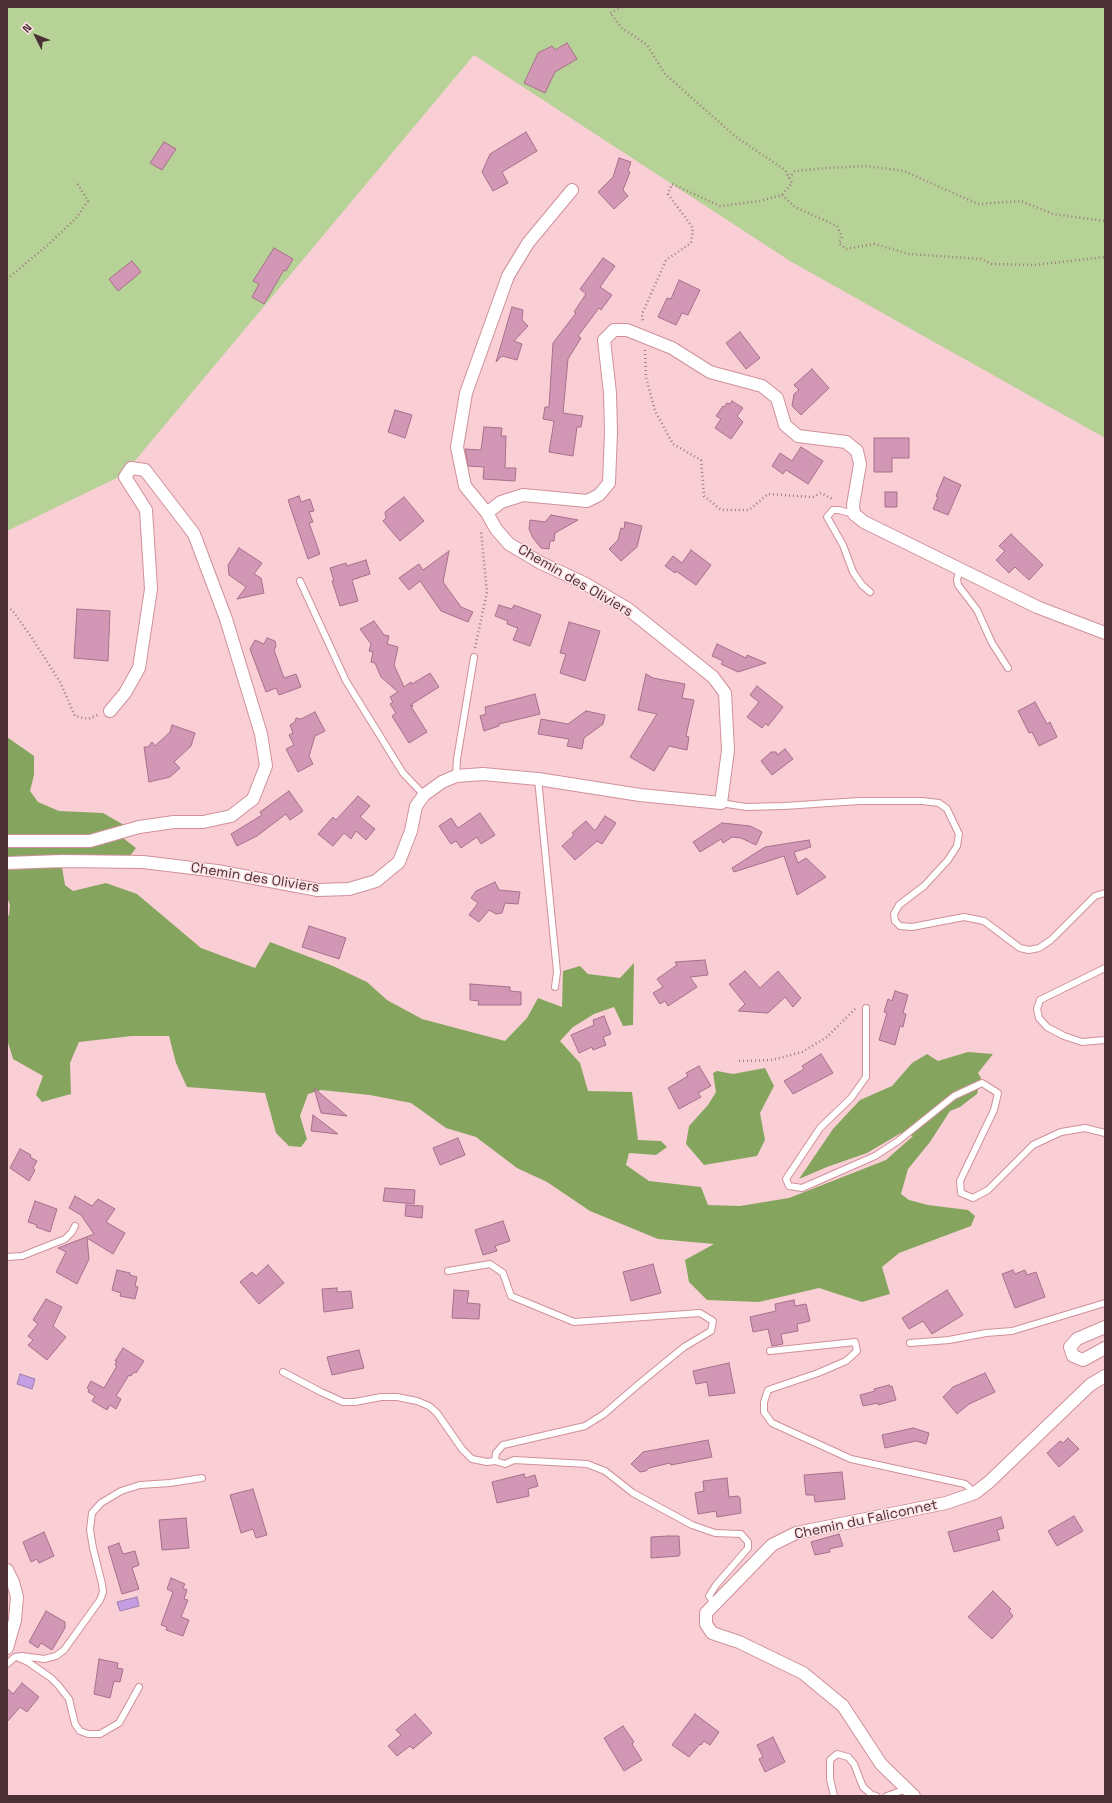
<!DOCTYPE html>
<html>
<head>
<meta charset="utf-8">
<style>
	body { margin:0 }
	#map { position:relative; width:1112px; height:1803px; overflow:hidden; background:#f9cfd5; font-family:"Space Grotesk",sans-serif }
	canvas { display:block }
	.frame { position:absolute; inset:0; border:8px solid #4a2f34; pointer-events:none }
	.north { position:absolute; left:16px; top:16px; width:40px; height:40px; -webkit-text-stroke:3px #fde0e4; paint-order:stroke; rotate:312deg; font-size:11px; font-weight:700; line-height:16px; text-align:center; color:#4a2f34 }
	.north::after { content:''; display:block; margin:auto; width:14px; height:18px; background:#4a2f34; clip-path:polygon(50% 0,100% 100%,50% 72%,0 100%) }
</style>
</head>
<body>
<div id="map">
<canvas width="1112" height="1803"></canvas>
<div class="frame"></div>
<div class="north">N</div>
</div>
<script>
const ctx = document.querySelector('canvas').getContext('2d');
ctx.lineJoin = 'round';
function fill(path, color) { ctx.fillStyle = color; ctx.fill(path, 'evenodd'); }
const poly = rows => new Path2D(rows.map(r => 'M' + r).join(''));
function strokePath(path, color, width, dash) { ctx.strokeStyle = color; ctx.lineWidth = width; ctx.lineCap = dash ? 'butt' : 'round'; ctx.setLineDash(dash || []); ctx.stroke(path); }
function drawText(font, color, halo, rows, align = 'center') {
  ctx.font = font + ' "Space Grotesk",sans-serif'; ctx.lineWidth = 3; ctx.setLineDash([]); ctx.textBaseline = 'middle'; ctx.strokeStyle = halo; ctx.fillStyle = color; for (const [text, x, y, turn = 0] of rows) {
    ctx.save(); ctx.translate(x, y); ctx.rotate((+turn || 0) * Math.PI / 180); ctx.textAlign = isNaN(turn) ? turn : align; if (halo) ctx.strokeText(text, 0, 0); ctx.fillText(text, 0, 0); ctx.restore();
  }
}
const green = poly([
	[7,7,1105,7,1105,438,790,261,474,55,123,475,7,531]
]);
const forest = poly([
	[7,737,34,756,34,775,30,791,38,802,59,811,103,813,124,825,85,836,123,838,136,848,130,856,7,858],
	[62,867,65,885,73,891,106,883,137,894,201,948,255,968,270,942,333,966,367,982,387,1000,422,1019,505,1041,527,1018,538,998,562,1007,563,971,580,966,588,974,620,978,634,963,633,1025,623,1026,614,1007,594,1014,573,1027,560,1041,580,1063,588,1091,632,1092,638,1140,661,1141,667,1147,656,1155,629,1153,626,1165,649,1181,701,1187,708,1205,740,1206,789,1198,886,1160,913,1136,901,1133,867,1153,827,1167,799,1179,833,1129,860,1100,892,1086,912,1063,927,1054,938,1061,968,1052,993,1054,978,1073,981,1078,977,1094,960,1107,950,1111,930,1142,908,1169,901,1194,909,1200,928,1205,968,1210,975,1216,971,1226,899,1253,882,1267,890,1294,862,1302,819,1288,759,1302,707,1300,689,1282,685,1260,714,1244,658,1239,590,1211,547,1182,517,1168,476,1137,446,1128,411,1103,370,1095,321,1090,308,1094,300,1116,307,1139,301,1147,289,1146,276,1133,265,1093,187,1087,176,1063,169,1036,132,1036,79,1042,70,1063,71,1094,42,1102,36,1095,43,1076,13,1059,7,1039,7,917,9,915,10,905,7,898,7,870],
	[765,1068,774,1086,760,1113,765,1140,757,1156,704,1165,686,1144,689,1126,708,1105,716,1092,713,1073,717,1071,733,1074]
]);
const water = poly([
	[20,1374,35,1379,32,1389,17,1384,20,1374],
	[137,1597,139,1606,120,1611,117,1602,137,1597]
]);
const building = poly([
	[567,43,577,59,555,72,545,93,524,83,538,53,552,46,555,50,567,43],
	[526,132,537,151,502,172,508,183,493,191,482,172,490,154,526,132],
	[164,142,176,149,162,170,150,163,164,142],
	[619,158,631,162,628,171,630,172,623,190,628,196,614,209,598,192,613,177,619,158],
	[274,248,293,259,286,271,284,270,264,304,252,297,259,284,253,281,274,248],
	[603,258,615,266,600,287,612,295,601,310,599,308,578,336,581,338,568,359,563,413,583,416,581,427,577,427,573,456,549,452,554,421,543,419,545,407,549,407,553,343,576,313,574,312,586,294,580,289,603,258],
	[132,261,141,272,118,291,109,279,132,261],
	[679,280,700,290,688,315,682,313,676,325,658,317,667,298,671,299,679,280],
	[512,307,523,310,522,320,528,326,514,341,522,344,517,360,502,356,496,362,512,307],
	[740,332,760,358,746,369,726,343,740,332],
	[812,369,829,388,801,415,792,406,794,394,799,390,794,385,812,369],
	[732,401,743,408,737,416,743,422,731,439,715,428,721,419,716,416,723,406,724,407,727,403,730,404,732,401],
	[395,410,412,415,405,438,388,432,395,410],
	[484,427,502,428,501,436,506,436,505,468,516,468,515,481,483,479,484,467,468,466,465,449,481,450,484,427],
	[874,438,909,438,909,458,892,458,892,472,874,472,874,438],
	[801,447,823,461,808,484,786,470,783,474,772,466,780,453,792,461,801,447],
	[944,477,961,485,948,515,933,509,938,497,936,496,944,477],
	[885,492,897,492,897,507,885,507,885,492],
	[299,496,301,502,310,499,314,511,309,512,313,522,309,523,320,554,308,559,288,500,299,496],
	[404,497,424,521,400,541,383,521,386,518,385,512,404,497],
	[551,515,578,520,555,533,554,541,550,541,549,549,541,548,533,538,529,529,530,520,545,522,551,515],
	[625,522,642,526,637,547,621,561,609,549,618,540,621,528,624,529,625,522],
	[1011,534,1043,565,1029,580,1015,567,1009,573,996,560,1005,551,999,546,1011,534],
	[239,548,262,563,254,574,261,578,264,593,237,599,246,587,229,575,228,565,239,548],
	[691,550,711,565,696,585,676,571,675,573,665,566,673,556,682,563,691,550],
	[449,551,443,582,461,607,473,612,468,622,441,611,420,581,409,590,399,578,419,564,423,570,449,551],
	[366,560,370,574,352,580,358,601,340,606,332,581,334,581,330,568,346,563,347,566,366,560],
	[499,605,512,609,514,605,541,615,530,646,513,640,518,628,507,624,508,621,495,616,499,605],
	[77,609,110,611,108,661,74,658,77,609],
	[374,621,384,635,389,636,387,644,398,647,394,665,404,687,411,682,412,684,430,673,439,687,412,704,413,707,410,705,427,732,409,743,392,716,396,713,390,704,393,702,390,697,398,692,381,677,375,663,371,662,373,652,369,651,371,644,360,629,374,621],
	[569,622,600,631,585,681,560,673,566,654,560,653,569,622],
	[267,638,275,641,276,646,274,650,284,678,296,674,301,687,279,695,276,688,266,692,250,649,255,640,264,644,267,638],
	[717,644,746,658,747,655,766,663,738,672,721,664,723,661,712,656,717,644],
	[646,674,653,678,685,684,682,698,694,700,686,736,689,737,687,750,669,746,654,771,630,757,657,714,638,710,646,674],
	[757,686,783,707,768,726,766,723,762,728,747,717,759,702,750,695,757,686],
	[535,694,540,714,499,724,499,726,484,731,480,716,486,714,485,707,535,694],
	[1035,702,1047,724,1050,722,1057,737,1039,746,1032,732,1029,733,1018,711,1035,702],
	[586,711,605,715,603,724,584,738,582,749,567,746,569,739,538,734,541,719,568,724,586,711],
	[315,712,325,731,315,736,309,756,313,764,298,772,286,749,294,745,289,735,293,733,290,725,295,722,296,718,301,719,315,712],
	[172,725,195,733,191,746,174,762,180,768,170,777,149,782,144,747,148,747,152,742,155,746,170,732,172,725],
	[785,749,793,759,772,775,761,761,771,752,776,752,777,755,785,749],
	[289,791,303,811,290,820,286,814,257,836,237,846,231,834,262,815,260,812,289,791],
	[358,796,370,806,360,817,375,829,366,840,356,831,351,839,344,833,333,846,318,834,333,817,336,820,358,796],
	[480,813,495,835,481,844,477,837,461,848,456,841,451,844,439,826,451,818,458,828,480,813],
	[605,816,616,823,602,844,597,841,575,860,562,846,574,835,572,833,586,821,595,831,605,816],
	[722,823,750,826,762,832,756,845,741,838,732,837,723,843,721,839,700,852,693,842,722,823],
	[809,840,811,847,794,852,798,863,806,858,826,877,797,895,784,856,734,872,732,868,765,847,809,840],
	[495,882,499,890,520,892,518,904,505,903,502,913,496,914,489,910,479,922,469,915,478,903,471,898,476,891,495,882],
	[309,926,346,938,339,959,302,947,309,926],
	[705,960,708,975,690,977,697,987,668,1006,665,1001,660,1004,653,993,663,987,657,979,677,965,675,962,705,960],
	[745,971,760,988,778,971,801,998,793,1007,785,997,768,1013,738,1011,745,1004,729,984,745,971],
	[470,984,510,987,510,991,521,992,521,1005,478,1005,479,1001,470,1000,470,984],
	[895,991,908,995,903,1013,906,1014,903,1027,900,1026,895,1045,879,1040,887,1013,884,1012,888,999,892,1001,895,991],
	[604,1016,611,1034,603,1037,606,1045,593,1050,592,1047,579,1053,571,1035,594,1025,593,1020,604,1016],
	[821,1054,833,1073,793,1094,784,1081,804,1069,802,1066,821,1054],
	[699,1066,711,1086,698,1093,701,1097,679,1109,668,1088,688,1076,686,1073,699,1066],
	[314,1088,347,1116,321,1113,314,1088],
	[313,1115,338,1134,311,1131,313,1115],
	[458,1138,465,1155,440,1165,433,1148,458,1138],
	[20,1149,31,1155,30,1157,37,1161,33,1168,35,1170,29,1181,10,1168,20,1149],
	[385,1188,415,1190,414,1204,383,1201,385,1188],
	[75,1196,92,1206,98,1199,115,1209,106,1222,125,1233,113,1254,87,1238,89,1259,77,1284,56,1272,66,1252,58,1248,94,1234,81,1215,69,1208,75,1196],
	[35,1201,57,1209,50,1232,36,1227,37,1225,28,1222,35,1201],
	[406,1205,423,1206,422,1218,405,1216,406,1205],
	[503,1221,510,1241,495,1246,497,1251,483,1255,475,1230,503,1221],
	[653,1264,661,1293,631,1301,623,1272,653,1264],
	[268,1265,284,1283,259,1304,240,1282,252,1272,256,1276,268,1265],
	[117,1270,130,1273,130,1275,137,1277,135,1286,138,1287,135,1299,120,1296,121,1293,112,1290,117,1270],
	[1013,1270,1015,1274,1025,1270,1027,1275,1036,1272,1045,1297,1015,1308,1002,1274,1013,1270],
	[337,1288,337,1292,351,1291,353,1308,324,1312,322,1289,337,1288],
	[454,1290,469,1291,467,1303,480,1304,479,1319,452,1318,454,1290],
	[947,1290,963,1315,932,1334,923,1321,909,1329,902,1318,947,1290],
	[46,1299,62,1307,53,1326,66,1337,47,1360,28,1345,33,1340,28,1336,38,1324,33,1320,46,1299],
	[794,1300,795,1306,806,1304,810,1321,797,1324,798,1331,781,1334,783,1344,772,1346,768,1329,753,1332,750,1317,776,1311,775,1304,794,1300],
	[123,1348,144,1361,136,1373,134,1372,131,1376,129,1375,116,1396,121,1399,116,1409,110,1405,107,1410,92,1401,95,1396,88,1392,89,1390,87,1388,91,1381,104,1388,117,1366,115,1365,117,1361,115,1361,123,1348],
	[359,1350,364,1368,332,1375,327,1357,359,1350],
	[729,1363,735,1393,709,1396,707,1382,696,1384,693,1371,729,1363],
	[985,1373,995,1392,969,1404,957,1414,943,1397,953,1387,985,1373],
	[889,1385,890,1387,892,1386,896,1400,878,1405,878,1403,863,1406,860,1395,875,1391,874,1389,889,1385],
	[913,1428,929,1433,926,1444,916,1441,885,1448,882,1435,913,1428],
	[1068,1438,1079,1449,1059,1467,1047,1453,1060,1441,1063,1443,1068,1438],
	[708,1440,712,1457,671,1465,670,1463,649,1468,646,1471,640,1472,631,1464,643,1452,708,1440],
	[842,1472,845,1499,815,1502,814,1495,806,1495,804,1475,842,1472],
	[524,1474,525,1478,535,1475,538,1486,528,1489,529,1496,497,1503,492,1482,524,1474],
	[727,1478,729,1497,738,1496,740,1498,741,1513,717,1517,716,1511,698,1514,695,1493,704,1491,703,1481,727,1478],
	[253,1489,267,1535,256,1538,253,1529,241,1533,230,1495,253,1489],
	[1074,1516,1083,1531,1057,1546,1048,1531,1074,1516],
	[1001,1517,1004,1528,997,1530,1000,1540,954,1552,948,1532,1001,1517],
	[186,1518,189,1548,162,1550,159,1520,186,1518],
	[44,1532,54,1556,39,1563,37,1559,31,1562,23,1542,44,1532],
	[839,1534,843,1546,829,1549,830,1552,815,1555,811,1542,839,1534],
	[668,1536,679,1536,680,1554,679,1556,651,1558,651,1537,668,1536],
	[119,1543,123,1554,135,1551,139,1565,132,1568,139,1589,122,1594,108,1547,119,1543],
	[171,1578,185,1584,183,1588,187,1590,184,1599,188,1600,181,1617,189,1620,183,1636,166,1630,167,1627,161,1625,173,1592,167,1589,171,1578],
	[993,1591,1011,1609,1009,1611,1013,1616,992,1639,968,1617,993,1591],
	[46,1611,65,1622,65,1628,52,1650,41,1643,38,1648,29,1642,46,1611],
	[99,1659,118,1663,117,1668,123,1669,120,1682,114,1681,110,1698,94,1694,99,1659],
	[22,1683,39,1697,27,1712,20,1707,7,1722,7,1688,13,1694,22,1683],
	[415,1714,432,1733,413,1749,410,1746,397,1756,388,1746,401,1735,396,1730,415,1714],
	[695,1714,719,1732,710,1745,704,1741,701,1745,700,1744,689,1757,672,1745,695,1714],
	[623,1726,634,1742,632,1744,642,1760,624,1771,604,1738,623,1726],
	[773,1737,785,1762,765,1772,759,1759,763,1757,757,1745,773,1737]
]);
const path = poly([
	[622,7,610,13,622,28,647,45,665,74,736,137,785,170,792,183,782,195,760,201,720,206,672,184,668,194,693,228,691,243,666,260,642,314,643,323],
	[789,178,795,171,827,168,867,166,904,171,978,204,1021,201,1053,214,1105,221],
	[782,195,795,207,837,226,842,237,839,243,846,249,874,244,909,254,981,259,992,264,1035,265,1105,257],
	[7,279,48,245,77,217,88,201,77,183],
	[645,350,646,377,655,411,673,444,701,460,704,496,721,510,749,510,768,494,813,497,821,493,834,500],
	[7,607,12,610,32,638,60,682,75,716,88,719,98,715],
	[475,648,487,592,481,531],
	[739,1061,772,1060,802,1052,827,1037,856,1008]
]);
const lane = poly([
	[854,514,839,510,833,510,827,517,843,545,853,572,862,585,870,592],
	[960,570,957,579,958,585,977,610,992,643,1008,668],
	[300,581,346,681,403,773,424,795],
	[456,776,457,759,474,657],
	[538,779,557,972,555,987],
	[721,803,746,807,784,806,859,801,922,801,939,803,947,809,959,834,957,846,948,860,924,886,899,905,894,914,895,921,900,926,912,927,964,917,984,921,1020,948,1029,950,1039,948,1051,940,1095,896,1105,893],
	[1105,968,1040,1000,1037,1009,1039,1018,1047,1027,1064,1036,1082,1042,1105,1040],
	[866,1008,866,1077,851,1098,820,1128,786,1179,789,1186,802,1188,875,1156,898,1141,954,1096,982,1083,998,1093,994,1110,960,1181,961,1193,973,1198,988,1190,1033,1145,1061,1132,1085,1128,1105,1133],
	[7,1257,22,1256,65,1239,72,1232,75,1226],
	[448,1271,490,1264,503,1273,511,1296,574,1322,700,1313,713,1321,711,1331,684,1347,640,1383,604,1414,585,1426,503,1445,496,1453,495,1461,505,1464,514,1460,587,1464,605,1471,633,1493,692,1525,715,1533,741,1534,748,1542,748,1548,716,1585,709,1596,714,1604],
	[910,1343,949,1340,986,1333,1012,1331,1105,1303],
	[770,1351,855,1342,857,1351,846,1361,818,1373,768,1390,764,1402,764,1412,772,1423,851,1459,965,1484,975,1493],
	[283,1372,321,1392,343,1402,355,1402,381,1397,397,1397,417,1401,429,1406,437,1413,462,1449,472,1459,487,1462,495,1461],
	[19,1658,28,1662,51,1678,58,1685,69,1699,75,1724,80,1731,88,1734,100,1734,119,1723,139,1687],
	[7,1664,15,1657,22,1656,44,1659,56,1656,64,1650,100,1600,103,1592,102,1584,93,1548,90,1530,92,1513,101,1503,121,1491,140,1485,170,1483,202,1478],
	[834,1796,830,1779,830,1760,837,1754,848,1757,854,1764,863,1787,872,1795,876,1796],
	[887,1796,906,1789]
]);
const street = poly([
	[487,513,465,486,457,447,466,393,508,276,528,243,572,190],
	[7,841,90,841,139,827,174,822,203,822,231,816,253,799,266,766,261,734,226,619,194,534,145,470,131,468,125,477,146,510,151,589,139,668,125,693,110,711],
	[7,863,62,861,143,862,217,871,318,890,349,889,376,881,399,862,411,831,416,806,424,795,442,782,456,776,483,774,538,779,640,795,721,803,728,750,725,693,713,677,628,609,584,583,541,563,509,544,496,529,487,513,501,502,523,495,587,501,599,495,609,483,611,432,610,393,604,340,614,330,627,330,672,348,710,372,762,386,777,398,785,425,798,436,846,442,857,451,860,464,853,505,854,514,864,522,1037,607,1105,633],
	[1105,1327,1077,1339,1070,1347,1073,1356,1083,1360,1105,1348],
	[7,1570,13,1582,17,1597,15,1620,7,1648],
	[914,1796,881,1764,843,1706,803,1673,739,1642,712,1633,706,1624,706,1613,772,1545,796,1533,946,1503,975,1493,989,1482,1090,1385,1105,1376]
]);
const streetNames = [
	["Chemin des Oliviers",575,581,30],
	["Chemin des Oliviers",255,878,9],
	["Chemin du Faliconnet",866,1520,-12]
];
fill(green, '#b6d297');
fill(forest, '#85a55f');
fill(water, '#c39ee2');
strokePath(water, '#9f7dae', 1);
fill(building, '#d297b4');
strokePath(building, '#a76f8b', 1);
strokePath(lane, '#d0909a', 8);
strokePath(street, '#d0909a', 14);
strokePath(path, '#9e7c82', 2.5, [1, 3]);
strokePath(lane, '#fff', 6);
strokePath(street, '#fff', 12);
drawText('14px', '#4a2f34', '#fde0e4', streetNames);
</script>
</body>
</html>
